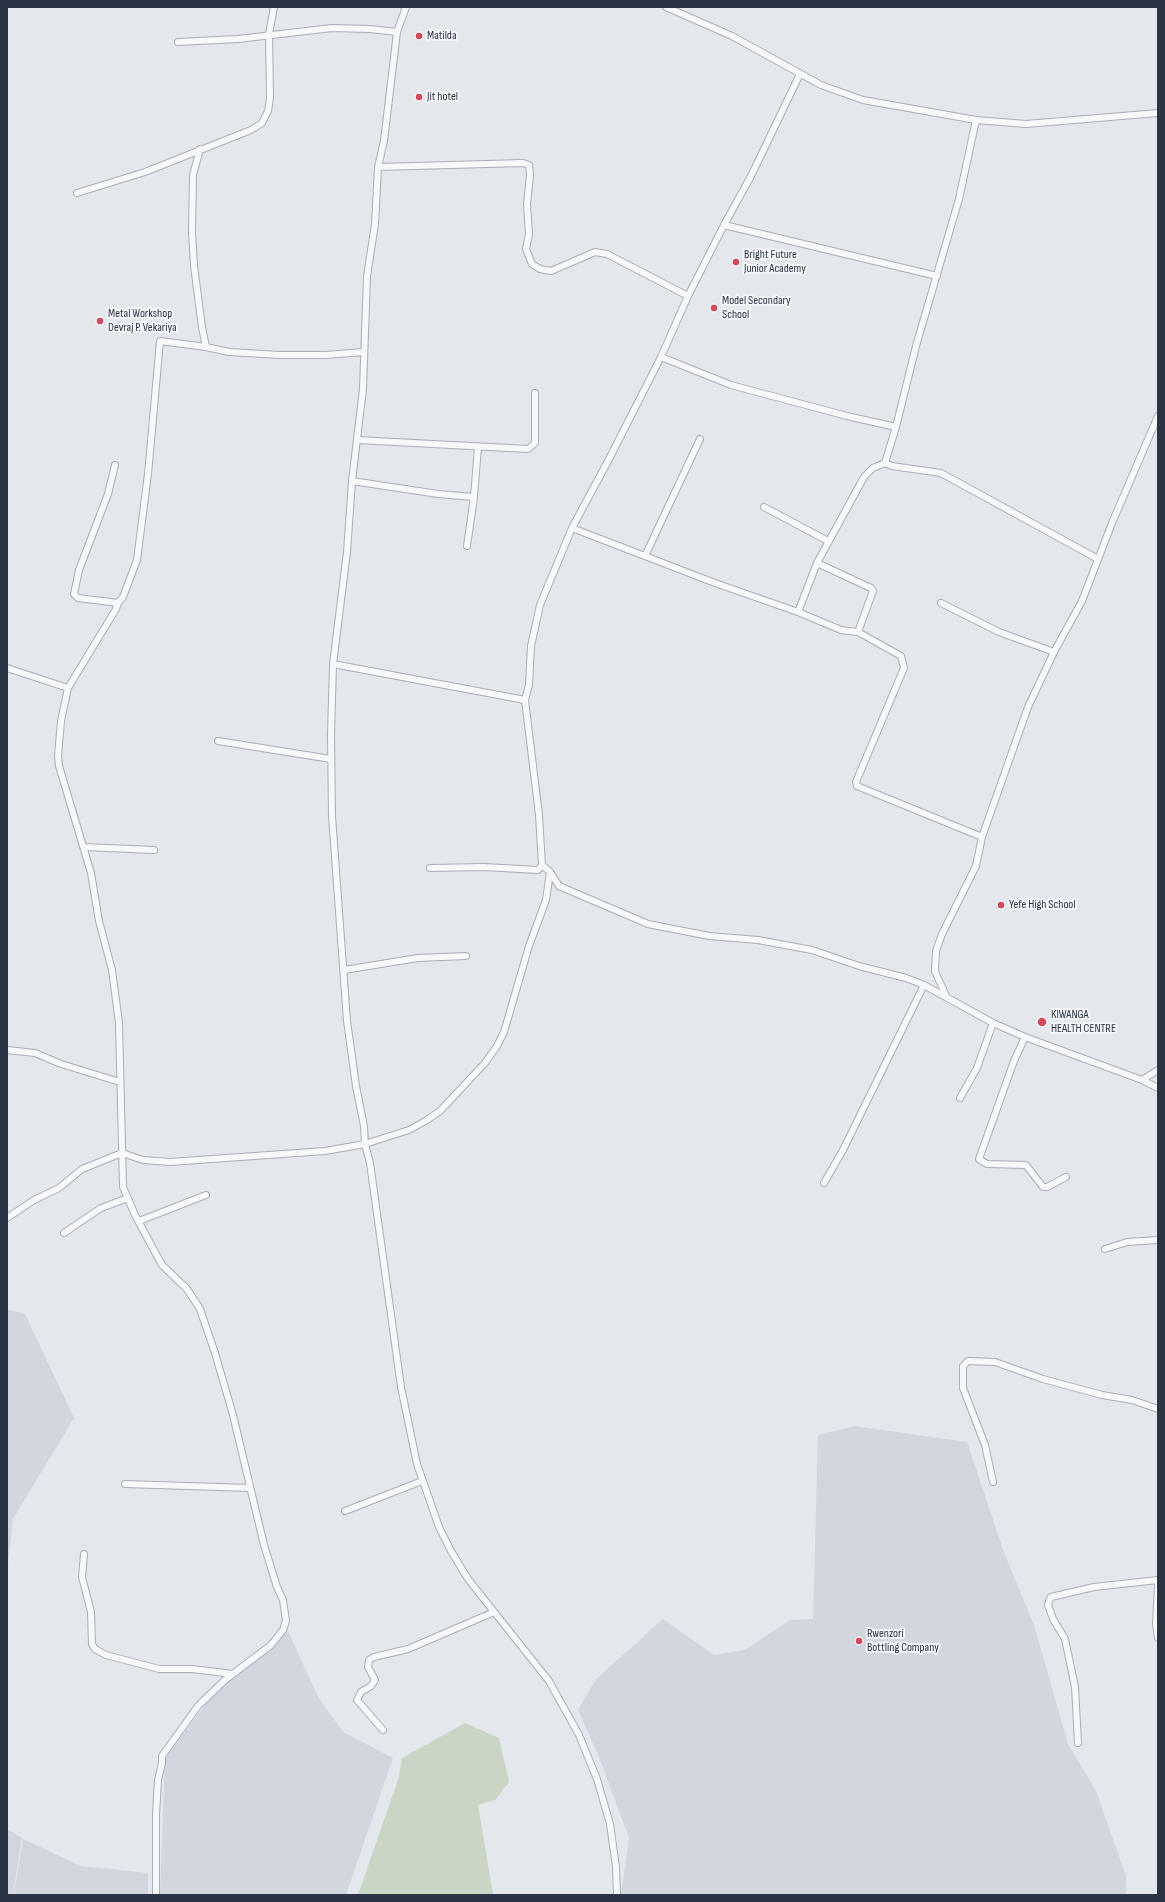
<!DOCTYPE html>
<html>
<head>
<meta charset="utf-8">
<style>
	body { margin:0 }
	#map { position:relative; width:1165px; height:1902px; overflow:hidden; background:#e4e7ec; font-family:"Sofia Sans Condensed",sans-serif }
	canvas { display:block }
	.frame { position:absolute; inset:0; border:8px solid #2b3445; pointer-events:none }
</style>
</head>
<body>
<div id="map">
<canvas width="1165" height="1902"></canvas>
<div class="frame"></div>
</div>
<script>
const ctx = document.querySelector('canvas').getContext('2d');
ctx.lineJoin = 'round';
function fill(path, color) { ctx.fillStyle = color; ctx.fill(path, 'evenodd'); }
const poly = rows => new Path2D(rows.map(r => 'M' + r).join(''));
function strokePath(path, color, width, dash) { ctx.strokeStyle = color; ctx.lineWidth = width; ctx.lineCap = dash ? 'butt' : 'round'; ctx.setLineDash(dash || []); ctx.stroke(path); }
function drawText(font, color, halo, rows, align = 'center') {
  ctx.font = font + ' "Sofia Sans Condensed",sans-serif'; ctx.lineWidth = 4; ctx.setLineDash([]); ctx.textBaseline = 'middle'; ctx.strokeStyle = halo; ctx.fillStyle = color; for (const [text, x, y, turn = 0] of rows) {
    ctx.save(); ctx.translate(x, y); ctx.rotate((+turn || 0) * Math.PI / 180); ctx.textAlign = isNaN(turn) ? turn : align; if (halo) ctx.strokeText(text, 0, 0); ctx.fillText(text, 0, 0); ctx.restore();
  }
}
const built = poly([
	[7,1309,25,1314,74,1418,13,1519,7,1573],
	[855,1426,967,1442,1003,1550,1034,1625,1068,1744,1096,1791,1126,1876,1126,1895,621,1895,629,1838,599,1757,578,1710,596,1679,663,1619,714,1655,745,1650,790,1620,813,1619,818,1435],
	[288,1631,318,1697,343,1732,393,1758,346,1895,160,1895,165,1758,215,1692],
	[7,1829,22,1838,13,1895,7,1895],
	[23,1839,81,1866,148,1873,148,1895,14,1895]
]);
const green = poly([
	[465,1723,499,1738,509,1782,495,1800,478,1805,493,1895,358,1895,399,1777,402,1758]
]);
const minor = poly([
	[406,7,397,32,384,141,378,167,375,224,367,276,363,389,352,481,347,552,333,664,331,735,332,816,347,1021,356,1086,364,1126,365,1144,370,1163,401,1387,417,1464,439,1527,451,1551,468,1579,549,1681,579,1735,597,1779,610,1824,616,1867,617,1895],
	[666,7,732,36,821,85,863,100,976,120,1026,124,1158,113],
	[178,42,238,39,332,28,370,29,397,32],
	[976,120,959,199,916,346,896,427,885,463,892,466,941,473,1098,559],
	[200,149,193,175,192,233,194,266,202,327,206,347],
	[378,167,523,163,529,165,530,175,527,204,529,234,526,249,532,264,540,269,551,271,595,252,607,254,688,296],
	[77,193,145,172,251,130,262,123,268,111,270,98,269,34,274,7],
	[724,225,937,276],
	[661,357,731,385,847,416,896,427],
	[357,440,528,449,535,443,535,393],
	[115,465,108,494,79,570,74,594,78,598,118,603],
	[352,481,438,494,474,497],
	[764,507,828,541],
	[572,528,715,583,798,612,841,630,858,632,901,656,904,668,856,782,857,786,982,837],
	[467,546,474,497,478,447],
	[645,556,700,439],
	[817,563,871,588,873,591,858,632],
	[941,603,999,632,1054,652],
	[798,612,817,563,864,477,873,468,885,463],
	[333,664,525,700,539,815,542,865,550,872,559,886,648,924,709,936,758,940,812,950,859,966,906,978,924,985,993,1023,1025,1037,1142,1080,1158,1088],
	[7,668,68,688],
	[525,700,529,685,531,646,540,605,572,528,608,461,661,357,688,296,724,225,751,176,800,74],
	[218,741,331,759],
	[84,847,154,850],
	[430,868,484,867,538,870,542,865],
	[344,970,418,958,466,956],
	[946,996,935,971,936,951,942,934,976,866,982,837,1028,707,1054,652,1082,601,1112,523,1158,416],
	[1025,1037,1014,1061,979,1159,987,1164,1026,1165,1043,1187,1047,1187,1066,1177],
	[7,1050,35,1053,61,1064,120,1082],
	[1142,1080,1158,1070],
	[960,1098,977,1068,993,1023],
	[824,1183,843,1150,924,985],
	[7,1218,34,1200,59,1188,82,1169,122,1153,143,1160,170,1162,325,1151,365,1144,409,1130,427,1120,440,1111,485,1063,497,1046,504,1032,529,946,546,900,550,872],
	[139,1221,206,1195],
	[64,1233,101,1208,128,1198],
	[1105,1249,1127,1242,1158,1240],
	[993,1482,985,1445,963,1388,963,1366,968,1361,995,1362,1043,1379,1102,1395,1132,1400,1158,1409],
	[125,1484,250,1488],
	[345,1511,422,1481],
	[84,1554,82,1577,91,1612,92,1644,95,1649,106,1655,159,1669,192,1669,233,1674,236,1672],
	[1158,1585,1156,1624,1158,1638],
	[383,1730,357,1700,361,1692,371,1686,375,1680,368,1667,369,1660,374,1657,408,1649,494,1612],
	[1078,1743,1075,1687,1065,1639,1053,1619,1048,1605,1049,1601,1051,1597,1094,1587,1158,1580],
	[156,1895,156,1814,158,1780,162,1763,162,1756,198,1706,225,1680,271,1645,283,1630,286,1621,283,1600,277,1587,264,1545,233,1415,215,1353,200,1309,187,1289,162,1265,135,1215,123,1187,119,1023,112,970,99,921,91,873,59,766,58,756,61,721,68,688,116,609,118,603,123,597,137,560,148,474,160,341,206,347,229,352,280,355,326,355,363,352]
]);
const markers = [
	[419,36,4,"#d1495b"],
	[419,97,4,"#d1495b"],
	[736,262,4,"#d1495b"],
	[714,308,4,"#d1495b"],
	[100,321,4,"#d1495b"],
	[1001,905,4,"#d1495b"],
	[1042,1022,5,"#d1495b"],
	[859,1641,4,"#d1495b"]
];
const poiNames = [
	["Matilda",427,36],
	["Jit hotel",427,97],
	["Bright Future",744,255],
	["Junior Academy",744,269],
	["Model Secondary",722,301],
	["School",722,315],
	["Metal Workshop",108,314],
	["Devraj P. Vekariya",108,328],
	["Yefe High School",1009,905],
	["KIWANGA",1051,1015],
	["HEALTH CENTRE",1051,1029],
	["Rwenzori",867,1634],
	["Bottling Company",867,1648]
];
fill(built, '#d2d6de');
fill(green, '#c9d6c5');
strokePath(minor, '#a9aeb7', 8);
strokePath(minor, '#f7f8fa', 6);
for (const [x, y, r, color] of markers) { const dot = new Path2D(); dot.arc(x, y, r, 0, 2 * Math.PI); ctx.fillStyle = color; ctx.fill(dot); strokePath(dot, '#f4f6f9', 1.5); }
drawText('12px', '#2b3445', '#f4f6f9', poiNames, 'left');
</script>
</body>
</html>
